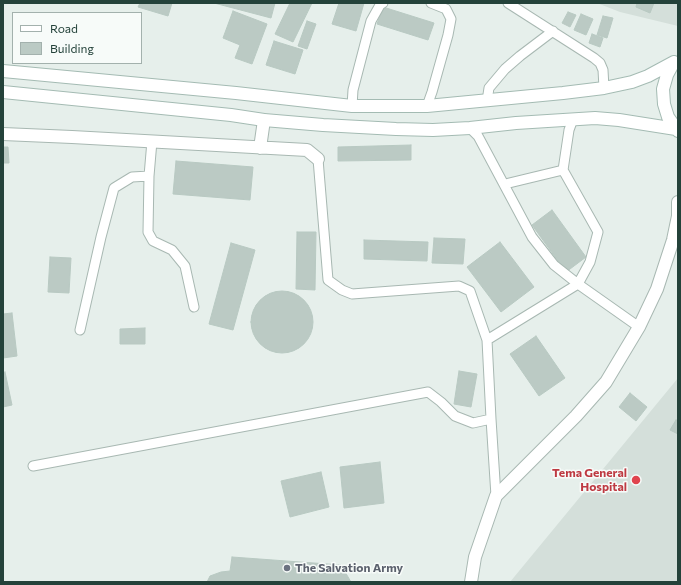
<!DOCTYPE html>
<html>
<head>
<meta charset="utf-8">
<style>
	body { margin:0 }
	#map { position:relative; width:681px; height:585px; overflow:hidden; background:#e6efeb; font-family:Commissioner,sans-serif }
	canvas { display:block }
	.frame { position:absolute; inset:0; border:4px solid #24423a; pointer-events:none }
	.legend { position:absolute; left:12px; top:12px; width:130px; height:52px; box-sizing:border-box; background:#f7fbf9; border:1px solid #a3b1ad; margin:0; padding:5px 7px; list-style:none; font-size:12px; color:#24423a }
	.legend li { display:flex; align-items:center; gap:8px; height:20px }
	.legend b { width:20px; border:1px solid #a3b1ad }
</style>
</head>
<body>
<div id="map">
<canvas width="681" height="585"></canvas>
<div class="frame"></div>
<ul class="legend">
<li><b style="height:5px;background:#fff"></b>Road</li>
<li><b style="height:11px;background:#bbcac4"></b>Building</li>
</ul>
</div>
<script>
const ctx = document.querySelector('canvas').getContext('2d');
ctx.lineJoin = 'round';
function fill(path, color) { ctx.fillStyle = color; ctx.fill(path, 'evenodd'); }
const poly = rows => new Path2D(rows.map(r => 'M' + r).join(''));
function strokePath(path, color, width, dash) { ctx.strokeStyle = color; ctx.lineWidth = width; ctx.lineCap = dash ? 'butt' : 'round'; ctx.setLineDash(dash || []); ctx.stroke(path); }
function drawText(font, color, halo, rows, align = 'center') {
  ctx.font = font + ' Commissioner,sans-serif'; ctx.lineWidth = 3; ctx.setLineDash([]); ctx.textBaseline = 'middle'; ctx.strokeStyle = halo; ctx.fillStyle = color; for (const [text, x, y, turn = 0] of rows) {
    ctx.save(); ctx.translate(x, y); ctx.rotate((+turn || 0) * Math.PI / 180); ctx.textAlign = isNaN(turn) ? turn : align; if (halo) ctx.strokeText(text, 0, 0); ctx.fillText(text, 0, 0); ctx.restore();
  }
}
const built = poly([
	[597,3,678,3,678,26,620,12],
	[678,378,678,582,510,582]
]);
const building = poly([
	[140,3,172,3,168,16,138,7,140,3],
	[214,3,275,3,271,18,214,3],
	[290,3,312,3,293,42,275,34,290,3],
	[339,3,364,3,356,31,332,24,339,3],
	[637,3,654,3,650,13,636,7,637,3],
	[383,7,434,23,428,40,377,24,383,7],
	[233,11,267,24,252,64,235,58,240,45,223,38,233,11],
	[568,12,576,15,570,27,562,23,568,12],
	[581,14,593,19,586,35,574,30,581,14],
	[603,16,613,18,607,38,597,35,603,16],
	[307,21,316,24,307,49,298,46,307,21],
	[592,34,603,38,600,47,589,43,592,34],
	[274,41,303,50,295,74,266,65,274,41],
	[411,145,411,160,338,161,338,147,411,145],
	[3,147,8,147,9,163,3,163,3,147],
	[176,161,253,167,250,200,173,194,176,161],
	[552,210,586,257,566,272,532,225,552,210],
	[297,232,316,232,315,290,296,289,297,232],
	[434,238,465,239,463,264,432,263,434,238],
	[364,240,428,242,427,261,364,259,364,240],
	[500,242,534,287,501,312,467,267,500,242],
	[231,243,255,250,233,330,209,324,231,243],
	[50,257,71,258,69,293,48,292,50,257],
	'251 322a31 31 0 1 1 62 0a31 31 0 1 1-62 0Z',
	[12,313,17,356,3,358,3,314,12,313],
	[145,328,145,344,120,344,120,329,145,328],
	[536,336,565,378,539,396,510,354,536,336],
	[459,371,477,374,471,407,454,404,459,371],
	[5,372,12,405,3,407,3,373,5,372],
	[630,393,647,407,636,421,619,407,630,393],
	[676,420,678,421,678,434,670,430,676,420],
	[380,462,384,503,344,508,340,467,380,462],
	[321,472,329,507,290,517,281,481,321,472],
	[232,557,341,565,351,582,207,582,210,576,221,572,230,571,232,557]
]);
const service = poly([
	[508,3,594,58,600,63,603,70,604,88],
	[487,101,489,88,505,69,520,56,553,31],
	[352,106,353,90,371,21,380,5,383,3],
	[427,106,432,92,448,35,451,19,446,9,431,3],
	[470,128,478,136,532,237,554,265,578,284,639,327],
	[152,141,149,176,148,232,153,241,172,250,185,266,194,307],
	[318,159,328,280,342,290,352,294,459,286,470,291,487,340,491,419,496,496],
	[505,184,563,170],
	[80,330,101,237,114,188,132,177,149,176],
	[487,340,578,284,590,262,598,232,563,170,569,130,573,119],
	[33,466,428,392,441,402,455,416,473,423,491,419]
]);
const minor = poly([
	[3,134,72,137,307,150,318,159],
	[260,148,264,120]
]);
const tertiary = poly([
	[471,582,475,557,496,496,576,416,606,382,639,327,657,289,673,240,678,216,678,202]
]);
const secondary = poly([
	[674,62,667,75,663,89,664,104,668,117,678,131],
	[3,71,236,93,352,106,427,106,563,93,604,88,632,82,648,76,674,62],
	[3,92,231,115,264,120,323,125,396,129,433,130,470,128,516,123,595,118,619,120,676,129]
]);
const markers = [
	[636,480,5,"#e0444e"],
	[287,568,4,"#6b7280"]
];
const healthNames = [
	["Tema General",627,473],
	["Hospital",627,487]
];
const worshipNames = [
	["The Salvation Army",295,568]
];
fill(built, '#d4dfda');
fill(building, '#bbcac4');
strokePath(building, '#b8c9c2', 1);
strokePath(service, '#a8b8b2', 11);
strokePath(minor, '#a8b8b2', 14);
strokePath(tertiary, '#a8b8b2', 14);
strokePath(secondary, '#a4bbb3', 14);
strokePath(service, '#fff', 9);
strokePath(minor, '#fff', 12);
strokePath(tertiary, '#fff', 12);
strokePath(secondary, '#fff', 12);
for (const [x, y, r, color] of markers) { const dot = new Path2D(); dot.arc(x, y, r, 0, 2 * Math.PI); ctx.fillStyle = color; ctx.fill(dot); strokePath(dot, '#f7fbf9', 1.5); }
drawText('bold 12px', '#be3a42', '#f7fbf9', healthNames, 'right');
drawText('bold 12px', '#5b616d', '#f7fbf9', worshipNames, 'left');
</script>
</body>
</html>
